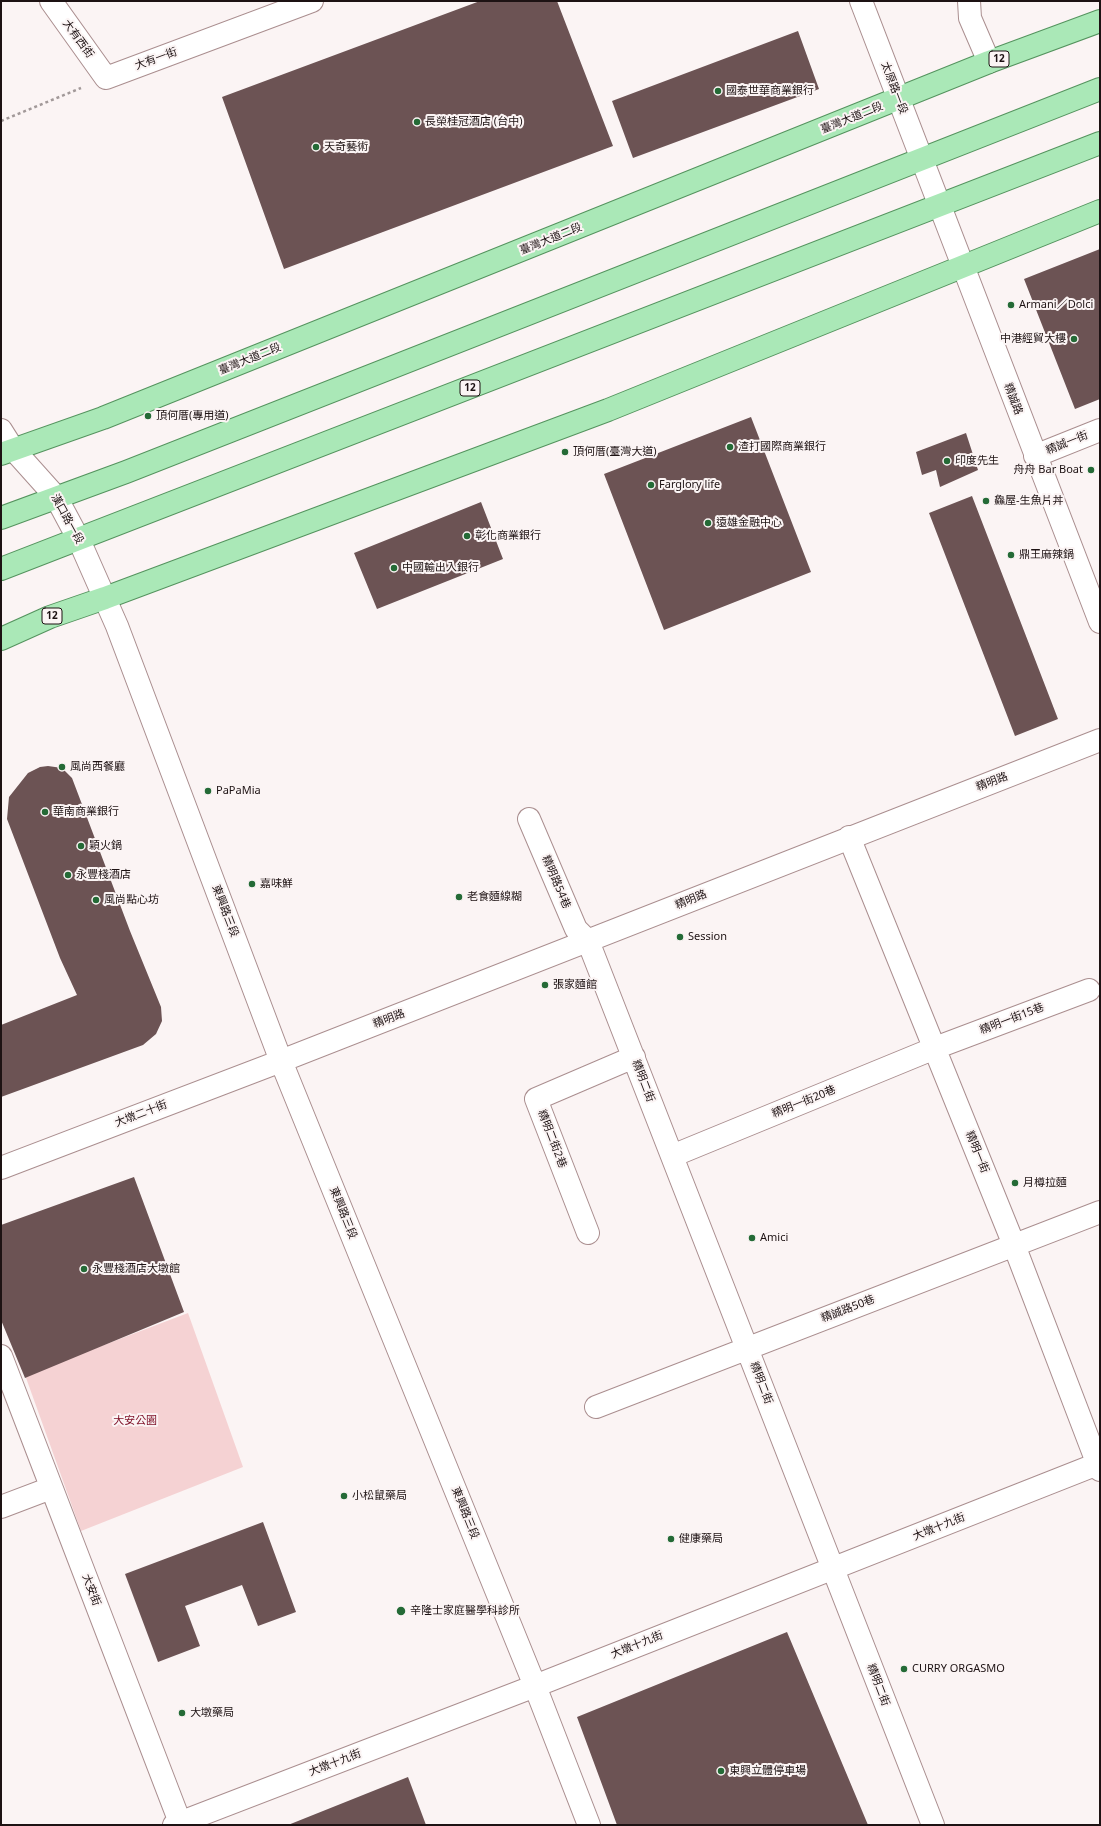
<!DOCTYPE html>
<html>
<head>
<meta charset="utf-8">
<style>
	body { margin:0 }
	#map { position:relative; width:1101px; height:1826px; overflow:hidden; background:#fbf4f4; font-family:"Noto Sans",sans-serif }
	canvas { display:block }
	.frame { position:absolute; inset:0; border:2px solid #1d1213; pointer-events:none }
</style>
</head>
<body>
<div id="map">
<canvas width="1101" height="1826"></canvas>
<div class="frame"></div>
</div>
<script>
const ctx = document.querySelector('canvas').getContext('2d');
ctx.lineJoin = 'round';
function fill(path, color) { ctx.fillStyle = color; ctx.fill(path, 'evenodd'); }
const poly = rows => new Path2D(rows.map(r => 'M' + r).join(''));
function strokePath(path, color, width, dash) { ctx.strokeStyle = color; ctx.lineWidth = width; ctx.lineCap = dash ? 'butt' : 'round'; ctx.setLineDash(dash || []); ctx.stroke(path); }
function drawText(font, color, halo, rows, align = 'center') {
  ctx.font = font + ' "Noto Sans","Noto Sans TC",sans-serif'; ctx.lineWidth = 4; ctx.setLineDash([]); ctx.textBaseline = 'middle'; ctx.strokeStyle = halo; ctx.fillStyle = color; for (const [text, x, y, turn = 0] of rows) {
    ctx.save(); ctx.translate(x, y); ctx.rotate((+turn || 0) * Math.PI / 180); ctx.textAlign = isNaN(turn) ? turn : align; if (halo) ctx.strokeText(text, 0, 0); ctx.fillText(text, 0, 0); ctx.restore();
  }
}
const green = poly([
	[188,1313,243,1467,81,1531,25,1375]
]);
const building = poly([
	[480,1,557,1,613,146,284,269,222,97],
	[798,31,819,89,633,158,612,101],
	[1100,249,1100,399,1075,409,1024,279],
	[751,417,811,572,664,630,604,474],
	[966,433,978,470,940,487,936,470,922,475,916,452],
	[972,496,1058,719,1015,736,929,513],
	[481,502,503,559,377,609,354,553],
	[48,766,62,768,72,778,130,931,161,1007,162,1021,156,1034,143,1045,1,1097,1,1025,77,995,60,958,7,819,9,797,28,773,40,767],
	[134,1177,184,1312,25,1378,1,1320,1,1225],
	[263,1522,296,1612,258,1626,242,1585,185,1606,200,1646,158,1662,125,1574],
	[787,1632,868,1825,617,1825,577,1717],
	[408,1777,426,1825,288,1825]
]);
const path = poly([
	[1,121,81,88]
]);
const minor = poly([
	[51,1,106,78,312,1],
	[861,1,1100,622],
	[969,1,970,18,989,62],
	[1,430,13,449,56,497,79,540,117,626,281,1061,535,1686,589,1825],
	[1035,456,1100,430],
	[529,819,576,929,588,941,933,1825],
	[849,837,1014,1245,1100,1470],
	[672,1156,935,1048,1089,990],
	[1,1168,281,1061,1100,740],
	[588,1233,536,1099,634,1057],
	[1,1356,181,1825],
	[596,1407,1100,1212],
	[1,1507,51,1488],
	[174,1825,535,1686,1100,1463]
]);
const major = poly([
	[1,454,103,418,989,62,1100,21],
	[1,518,126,472,1100,89],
	[1,569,1100,143],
	[1,639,50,617,105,598,608,410,1100,211]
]);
const markers = [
	[718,91,4,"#246a36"],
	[417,122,4,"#246a36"],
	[316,147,4,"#246a36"],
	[1011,305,4,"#246a36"],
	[1074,339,4,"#246a36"],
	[148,416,4,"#246a36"],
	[730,447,4,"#246a36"],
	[565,452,4,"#246a36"],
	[947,461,4,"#246a36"],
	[1091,470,4,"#246a36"],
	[651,485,4,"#246a36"],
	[986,501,4,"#246a36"],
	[708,523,4,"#246a36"],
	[467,536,4,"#246a36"],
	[1011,555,4,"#246a36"],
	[394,568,4,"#246a36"],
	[62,767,4,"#246a36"],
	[208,791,4,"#246a36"],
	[45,812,4,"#246a36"],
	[81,846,4,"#246a36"],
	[68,875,4,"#246a36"],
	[252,884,4,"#246a36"],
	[459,897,4,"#246a36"],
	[96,900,4,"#246a36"],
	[680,937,4,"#246a36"],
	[545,985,4,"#246a36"],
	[1015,1183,4,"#246a36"],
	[752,1238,4,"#246a36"],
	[84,1269,4,"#246a36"],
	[344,1496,4,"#246a36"],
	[671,1539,4,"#246a36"],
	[401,1611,5,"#246a36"],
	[904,1669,4,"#246a36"],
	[182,1713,4,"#246a36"],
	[721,1771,4,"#246a36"]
];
const shields = [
	[999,59,20],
	[470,388,20],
	[52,616,20]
];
const shieldNames = [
	["12",999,59],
	["12",470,388],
	["12",52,616]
];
const streetNames = [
	["大有西街",78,39,54],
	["大有一街",156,59,-20],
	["太原路一段",894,88,69],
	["臺灣大道二段",852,118,-22],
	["臺灣大道二段",551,239,-22],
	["臺灣大道二段",250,359,-22],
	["精誠路",1013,399,69],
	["精誠一街",1067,443,-22],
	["漢口路一段",67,519,61],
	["精明路",992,782,-21],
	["精明路54巷",556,882,67],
	["精明路",691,900,-22],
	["東興路三段",225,911,69],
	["精明路",389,1019,-21],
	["精明一街15巷",1012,1019,-21],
	["精明二街",643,1081,69],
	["精明一街20巷",804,1102,-22],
	["大墩二十街",141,1114,-21],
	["精明二街2巷",552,1139,69],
	["精明一街",977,1152,68],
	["東興路三段",343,1213,68],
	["精誠路50巷",848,1309,-21],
	["精明二街",761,1383,69],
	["東興路三段",465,1513,68],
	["大墩十九街",939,1527,-22],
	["大安街",91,1590,69],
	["大墩十九街",637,1645,-22],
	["精明二街",878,1685,69],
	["大墩十九街",335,1763,-21]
];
const poiNames = [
	["國泰世華商業銀行",726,91],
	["長榮桂冠酒店 (台中)",425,122],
	["天奇藝術",324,147],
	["Armani／Dolci",1019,305],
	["中港經貿大樓",1066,339,"right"],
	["頂何厝(專用道)",156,416],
	["渣打國際商業銀行",738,447],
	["頂何厝(臺灣大道)",573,452],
	["印度先生",955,461],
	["舟舟 Bar Boat",1083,470,"right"],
	["Farglory life",659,485],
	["鱻屋-生魚片丼",994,501],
	["遠雄金融中心",716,523],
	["彰化商業銀行",475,536],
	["鼎王麻辣鍋",1019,555],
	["中國輸出入銀行",402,568],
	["風尚西餐廳",70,767],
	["PaPaMia",216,791],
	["華南商業銀行",53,812],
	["穎火鍋",89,846],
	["永豐棧酒店",76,875],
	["嘉味鮮",260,884],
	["老食麵線糊",467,897],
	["風尚點心坊",104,900],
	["Session",688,937],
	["張家麵館",553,985],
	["月樽拉麵",1023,1183],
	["Amici",760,1238],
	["永豐棧酒店大墩館",92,1269],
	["小松鼠藥局",352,1496],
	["健康藥局",679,1539],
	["辛隆士家庭醫學科診所",410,1611],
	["CURRY ORGASMO",912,1669],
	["大墩藥局",190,1713],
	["東興立體停車場",729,1771]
];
const parkNames = [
	["大安公園",135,1421]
];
fill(green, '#f5d2d3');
fill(building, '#6c5354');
strokePath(minor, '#aa8e8f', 24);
strokePath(major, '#54935e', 24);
strokePath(path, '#a29999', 2.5, [3, 3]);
strokePath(minor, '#fff', 22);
strokePath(major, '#aae8b7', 22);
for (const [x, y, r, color] of markers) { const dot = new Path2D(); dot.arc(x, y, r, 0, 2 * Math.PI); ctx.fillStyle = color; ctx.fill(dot); strokePath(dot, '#fbf4f4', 1.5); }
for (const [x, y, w] of shields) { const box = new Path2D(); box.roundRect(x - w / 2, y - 8, w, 16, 3); ctx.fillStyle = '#fbf4f4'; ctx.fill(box); strokePath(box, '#1d1213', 1); }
drawText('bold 10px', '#1d1213', null, shieldNames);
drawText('11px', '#1d1213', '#fbf4f4', streetNames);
drawText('11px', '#1d1213', '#fbf4f4', poiNames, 'left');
drawText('11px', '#80142b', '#fbf4f4', parkNames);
</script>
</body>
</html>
